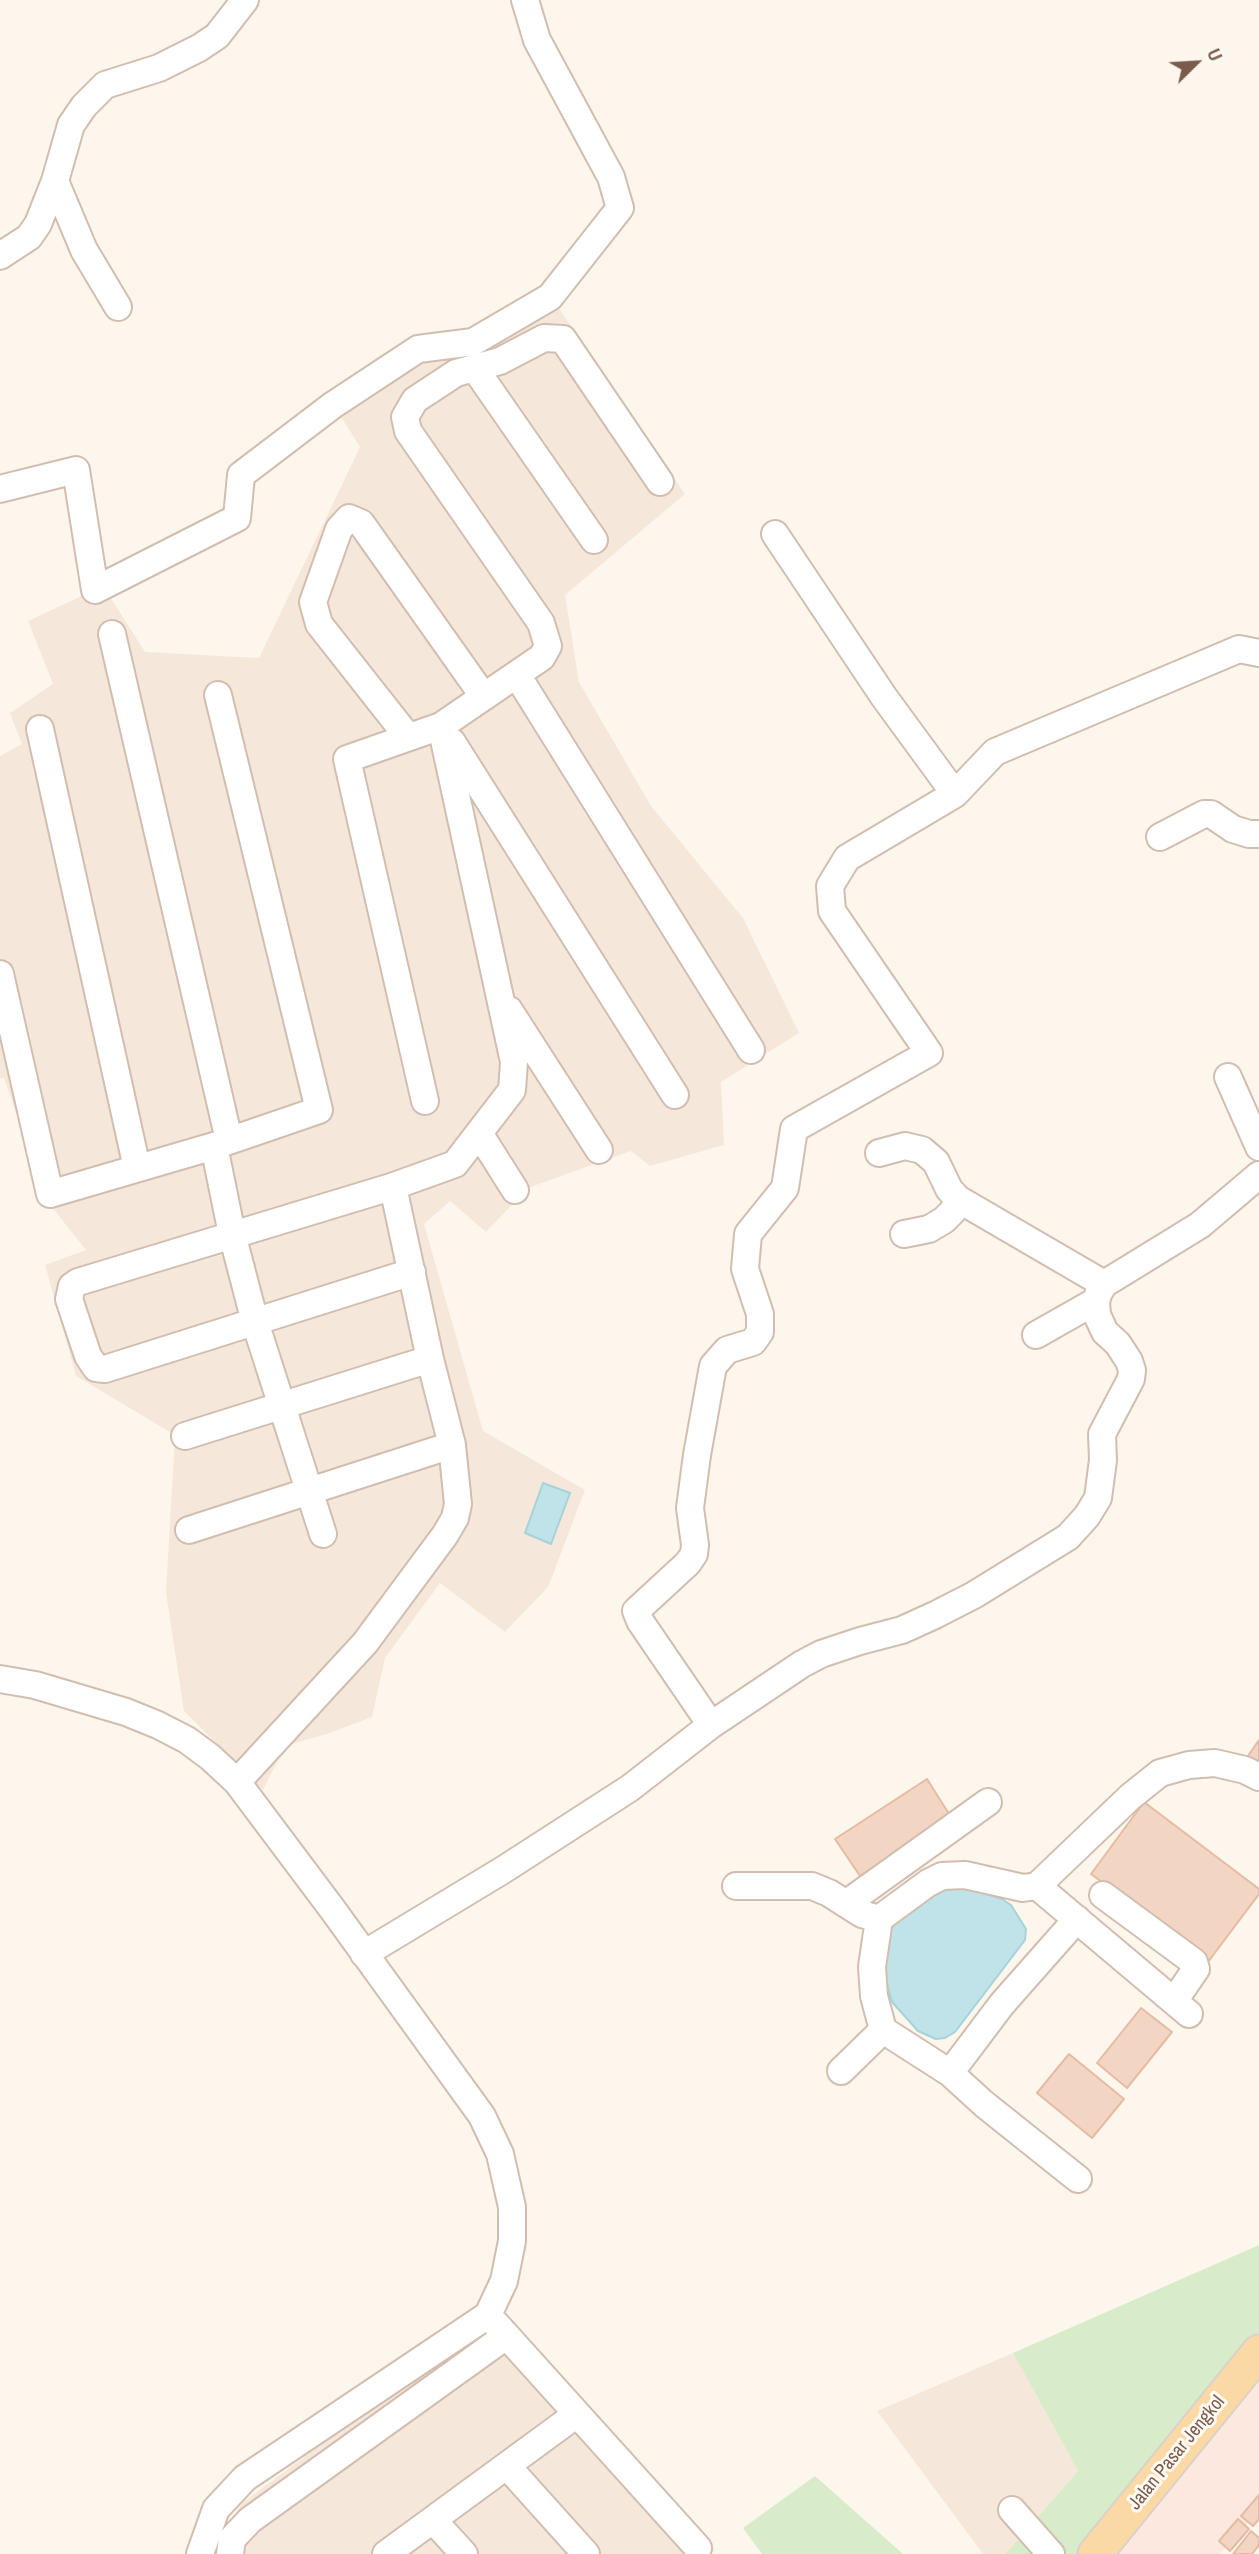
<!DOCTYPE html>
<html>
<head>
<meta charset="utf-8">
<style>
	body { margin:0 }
	#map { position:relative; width:1259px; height:2554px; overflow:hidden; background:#fdf6ec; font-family:"Archivo Narrow",sans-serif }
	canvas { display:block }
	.north { position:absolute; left:1161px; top:28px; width:70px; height:70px; -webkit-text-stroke:5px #fffaf3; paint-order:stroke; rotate:66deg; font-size:19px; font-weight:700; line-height:28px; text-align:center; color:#7a5c4d }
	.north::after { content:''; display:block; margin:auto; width:24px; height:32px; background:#7a5c4d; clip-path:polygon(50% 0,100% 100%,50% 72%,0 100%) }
</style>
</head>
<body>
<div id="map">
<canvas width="1259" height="2554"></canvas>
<div class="north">U</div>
</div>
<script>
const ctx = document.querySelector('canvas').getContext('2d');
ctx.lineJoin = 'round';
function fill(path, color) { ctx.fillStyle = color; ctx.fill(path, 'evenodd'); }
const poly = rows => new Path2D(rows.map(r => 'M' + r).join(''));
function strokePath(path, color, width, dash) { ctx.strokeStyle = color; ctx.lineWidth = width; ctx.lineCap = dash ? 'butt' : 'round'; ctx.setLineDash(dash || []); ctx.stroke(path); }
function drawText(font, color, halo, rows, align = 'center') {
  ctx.font = font + ' "Archivo Narrow",sans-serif'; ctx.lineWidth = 6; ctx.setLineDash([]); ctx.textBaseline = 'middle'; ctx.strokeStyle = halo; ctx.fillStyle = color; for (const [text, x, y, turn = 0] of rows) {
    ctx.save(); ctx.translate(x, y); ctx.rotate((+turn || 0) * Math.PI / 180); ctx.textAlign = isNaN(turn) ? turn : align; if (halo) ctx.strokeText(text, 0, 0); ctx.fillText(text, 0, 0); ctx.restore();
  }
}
const residential = poly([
	[554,301,685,494,565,595,579,682,651,806,743,918,799,1033,721,1082,724,1145,650,1166,631,1151,528,1188,486,1232,450,1201,424,1224,483,1431,585,1490,548,1587,505,1632,440,1583,385,1658,372,1717,330,1733,285,1746,263,1790,184,1711,166,1593,175,1435,76,1376,45,1265,86,1250,47,1201,4,1078,0,1078,0,756,22,744,10,713,53,684,28,621,103,586,145,652,259,658,360,447,340,415,416,358],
	[505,2321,715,2550,711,2554,217,2554,218,2541,242,2503,365,2412],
	[1013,2353,1078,2471,1005,2554,983,2554,877,2411]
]);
const commercial = poly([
	[1259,2351,1259,2510,1220,2554,1093,2554]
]);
const green = poly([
	[1259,2245,1259,2351,1093,2554,1005,2554,1078,2471,1013,2353],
	[815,2476,903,2554,762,2554,743,2528]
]);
const water = poly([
	[543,1483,570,1493,551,1544,525,1533,543,1483],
	[951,1885,969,1888,1002,1899,1011,1905,1026,1929,1025,1940,955,2032,945,2038,936,2039,918,2031,892,2002,881,1963,884,1943,892,1925,906,1910,951,1885]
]);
const building = poly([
	[1259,1740,1259,1774,1243,1763,1259,1740],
	[927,1779,951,1817,860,1876,835,1839,927,1779],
	[1144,1802,1259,1889,1259,1894,1208,1962,1091,1874,1144,1802],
	[1141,2008,1172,2032,1127,2088,1097,2063,1141,2008],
	[1069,2054,1124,2099,1092,2138,1037,2093,1069,2054],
	[1259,2495,1259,2519,1253,2526,1241,2516,1259,2495],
	[1238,2519,1249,2529,1230,2551,1219,2541,1238,2519],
	[1251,2531,1259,2538,1259,2545,1252,2554,1233,2554,1251,2531]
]);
const minor = poly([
	[55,181,84,250,118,307],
	[0,256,29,237,38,224,55,181,71,125,84,106,105,85,159,68,199,48,217,36,245,0],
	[476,370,594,540],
	[0,489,76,470,95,590,237,518,241,475,333,405,418,349,473,342,550,297,620,208,611,177,537,40,525,0],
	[775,534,884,697,955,794],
	[112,634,229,1140],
	[517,675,751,1050],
	[40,729,137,1168],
	[408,737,319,624,313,602,339,529,349,518,361,523,484,697],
	[452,742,675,1095],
	[1160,837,1204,814,1211,814,1233,829,1249,834,1259,834],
	[0,974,50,1194,214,1146,319,1110,218,695],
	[509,1010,599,1150],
	[1228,1077,1259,1147],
	[425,1101,347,759,441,726,542,657,548,646,541,623,408,431,405,417,415,400,456,373,500,361,544,338,563,339,660,482],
	[479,1133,515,1190],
	[214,1146,232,1234,255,1322,323,1534],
	[879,1153,905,1146,922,1150,936,1162,949,1189,958,1199,1104,1284],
	[904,1234,929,1229,944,1220,953,1211,958,1199],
	[412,1272,105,1369,96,1368,88,1356,69,1299,72,1286,78,1282,391,1187,455,1164,512,1090,514,1062,441,726],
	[1036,1335,1096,1301],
	[185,1436,430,1359],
	[189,1530,452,1445],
	[0,1679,35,1685,126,1712,158,1725,187,1740,210,1757,237,1782,333,1910,482,2116,500,2154,512,2207,512,2241,504,2281,488,2315,245,2478,216,2509,200,2554],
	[711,1725,640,1621,636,1611,688,1563,694,1554,695,1545,690,1508,697,1455,713,1366,727,1350,753,1342,760,1332,760,1314,745,1269,748,1234,785,1188,794,1129,929,1053,832,911,830,886,847,858,955,794,995,752,1239,649,1259,653],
	[237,1782,365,1643,445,1535,455,1518,458,1504,452,1445,430,1359,395,1196,391,1187],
	[736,1886,812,1886,829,1893,862,1914,879,1919,928,1883,942,1876,965,1875,1023,1888,1037,1886,1130,1797,1160,1773,1189,1765,1215,1763,1245,1770,1259,1777],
	[1037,1886,1189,2014],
	[1103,1895,1194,1962,1196,1969,1174,2001],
	[847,1903,988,1802],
	[879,1919,872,1967,874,1996,883,2030,950,2073],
	[1077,1919,1002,2004,950,2073,984,2104,1078,2179],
	[364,1954,503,1870,630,1788,711,1725,802,1664,821,1654,860,1641,902,1630,935,1615,974,1595,1068,1537,1087,1516,1098,1498,1103,1460,1102,1434,1131,1379,1132,1370,1129,1361,1118,1344,1105,1332,1097,1315,1096,1301,1099,1292,1104,1284,1200,1225,1259,1175],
	[841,2071,883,2030],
	[496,2324,698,2548],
	[507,2466,586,2554],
	[1012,2510,1051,2554],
	[433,2520,464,2554],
	[230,2554,232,2539,250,2520,506,2336],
	[386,2554,577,2414]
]);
const major = poly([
	[1095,2554,1259,2352]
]);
const streetNames = [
	["Jalan Pasar Jengkol",1177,2453,-51]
];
fill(residential, '#f5e8da');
fill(commercial, '#fde8e0');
fill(green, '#d8ecc9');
fill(water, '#bfe3e8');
strokePath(water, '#a5d3da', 2);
fill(building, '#f3d5c3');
strokePath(building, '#e6bba3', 2);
strokePath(minor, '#d1beb0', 30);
strokePath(major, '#dad1cd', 37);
strokePath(minor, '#fff', 26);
strokePath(major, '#fbd9a5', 33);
drawText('19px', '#7a5c4d', '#fffaf3', streetNames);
</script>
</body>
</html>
